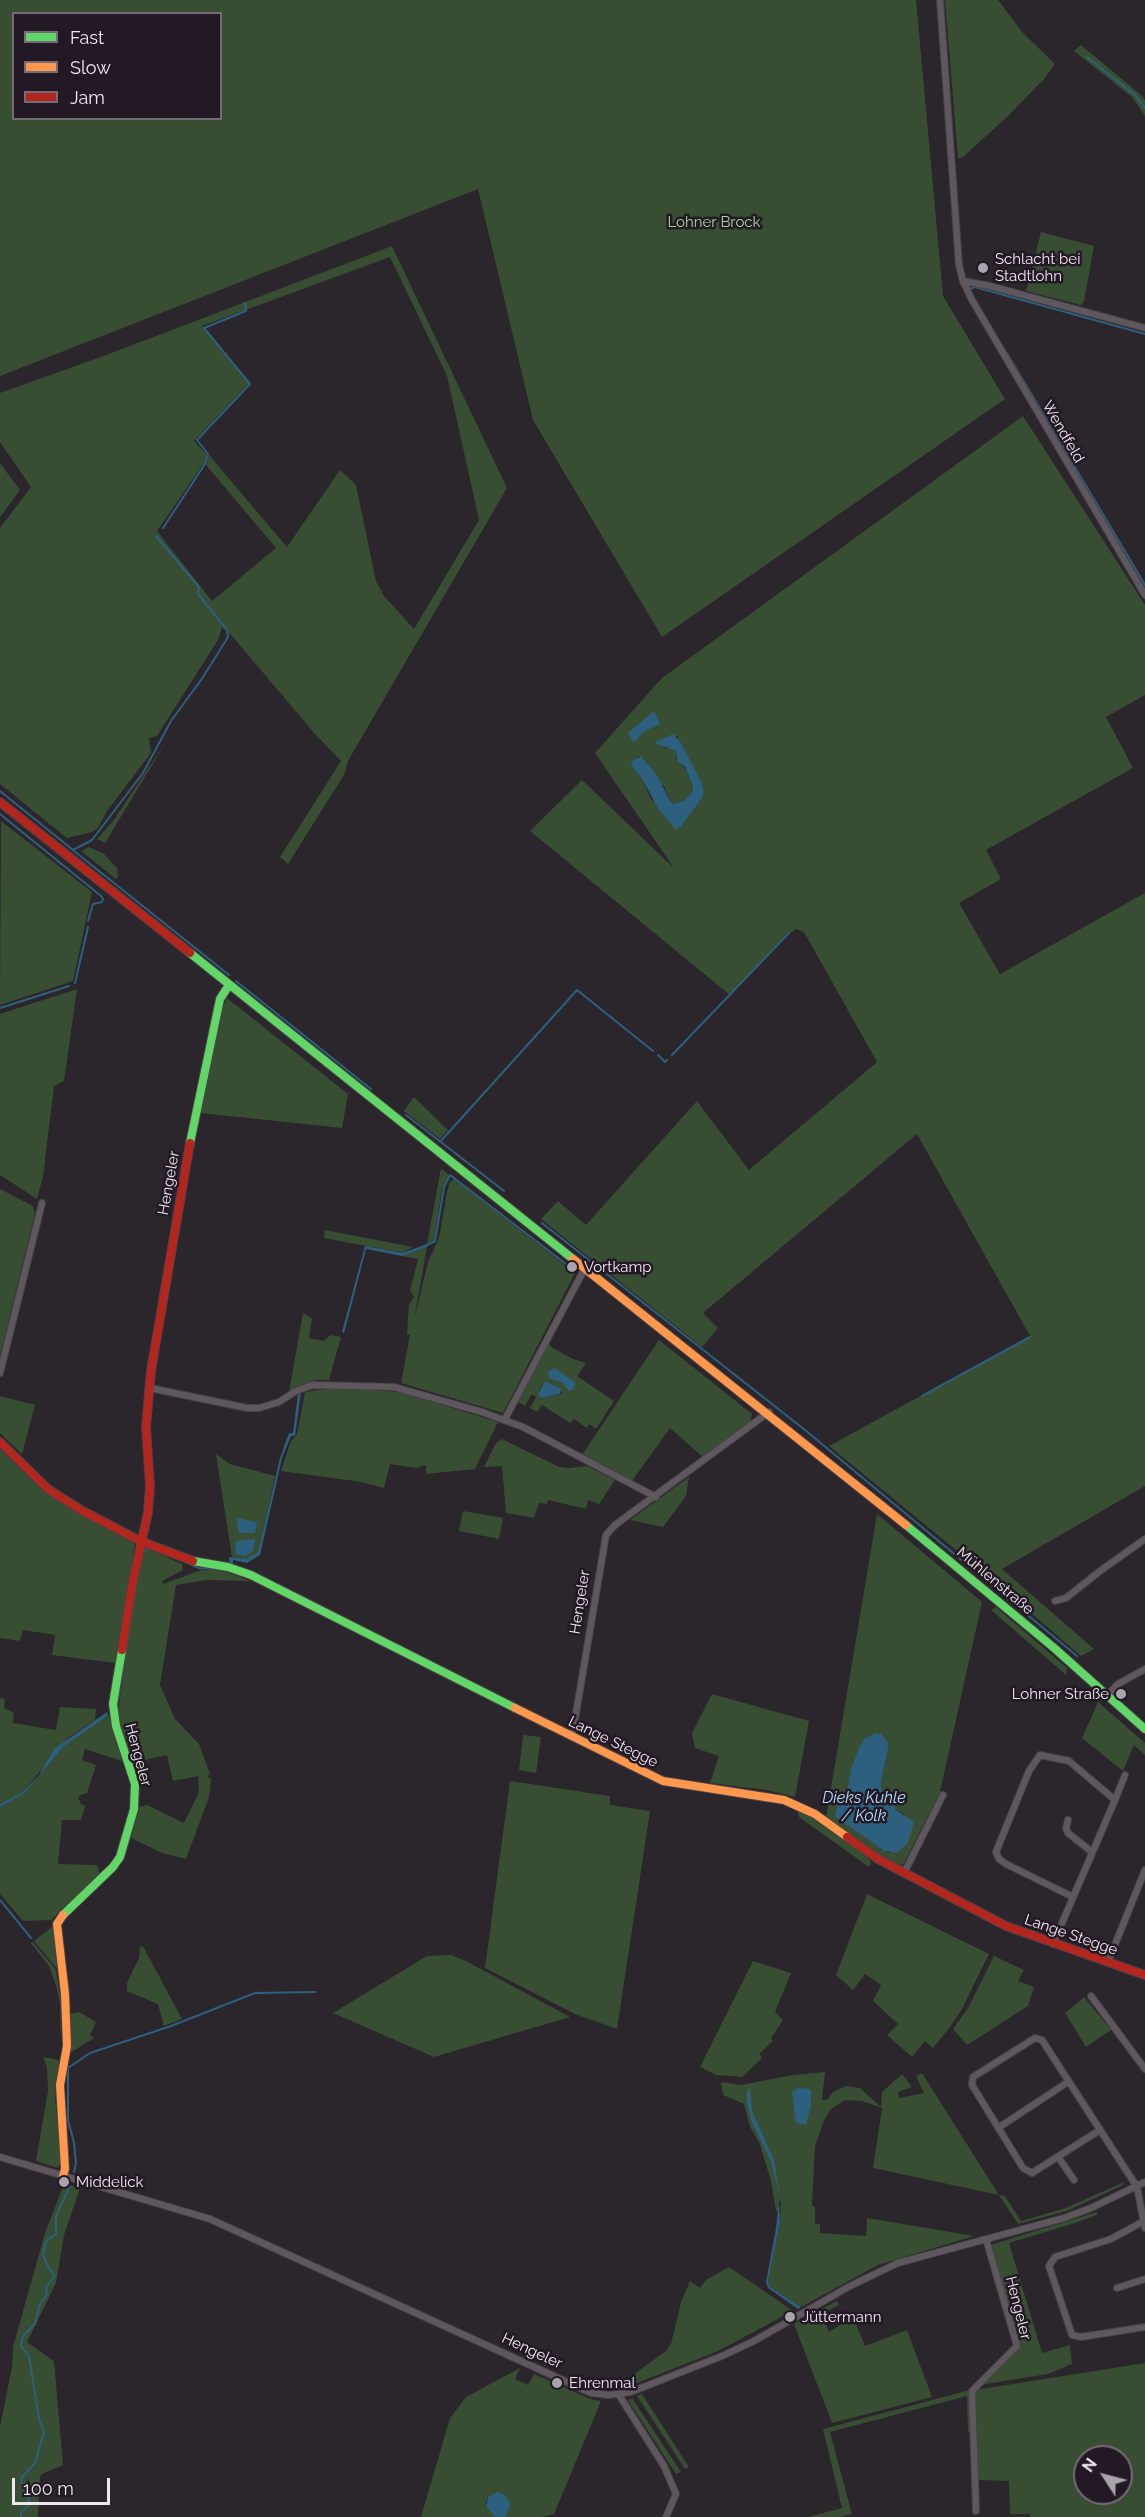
<!DOCTYPE html>
<html>
<head>
<meta charset="utf-8">
<style>
	body { margin:0 }
	#map { position:relative; width:1145px; height:2517px; overflow:hidden; background:#2b252c; font-family:Raleway,sans-serif }
	canvas { display:block }
	.legend { position:absolute; left:12px; top:12px; width:210px; height:108px; box-sizing:border-box; background:#231925; border:2px solid #756b76; margin:0; padding:8px 10px; list-style:none; font-size:18px; color:#efe7f0 }
	.legend li { display:flex; align-items:center; gap:12px; height:30px }
	.legend b { width:30px; border:2px solid #756b76 }
	.north { position:absolute; left:1073px; top:2445px; width:60px; height:60px; box-sizing:border-box; background:#231925; border:2px solid #756b76; border-radius:50%; rotate:306deg; font-size:16px; font-weight:700; line-height:24px; text-align:center; color:#efe7f0 }
	.north::after { content:''; display:block; margin:auto; width:21px; height:27px; background:#aaa3ab; clip-path:polygon(50% 0,100% 100%,50% 72%,0 100%) }
	.scale { position:absolute; left:12px; top:2478px; width:98px; height:27px; box-sizing:border-box; border:3px solid #efe7f0; border-top:0; padding-left:8px; font-size:18px; line-height:21px; white-space:nowrap; color:#efe7f0; -webkit-text-stroke:4px #231925; paint-order:stroke }
</style>
</head>
<body>
<div id="map">
<canvas width="1145" height="2517"></canvas>
<ul class="legend">
<li><b style="height:8px;background:#63d668"></b>Fast</li>
<li><b style="height:8px;background:#ff974d"></b>Slow</li>
<li><b style="height:8px;background:#b3261e"></b>Jam</li>
</ul>
<div class="north">N</div>
<div class="scale">100 m</div>
</div>
<script>
const ctx = document.querySelector('canvas').getContext('2d');
ctx.lineJoin = 'round';
function fill(path, color) { ctx.fillStyle = color; ctx.fill(path, 'evenodd'); }
const poly = rows => new Path2D(rows.map(r => 'M' + r).join(''));
function strokePath(path, color, width, dash) { ctx.strokeStyle = color; ctx.lineWidth = width; ctx.lineCap = dash ? 'butt' : 'round'; ctx.setLineDash(dash || []); ctx.stroke(path); }
function drawText(font, color, halo, rows, align = 'center') {
  ctx.font = font + ' Raleway,sans-serif'; ctx.lineWidth = 5; ctx.setLineDash([]); ctx.textBaseline = 'middle'; ctx.strokeStyle = halo; ctx.fillStyle = color; for (const [text, x, y, turn = 0] of rows) {
    ctx.save(); ctx.translate(x, y); ctx.rotate((+turn || 0) * Math.PI / 180); ctx.textAlign = isNaN(turn) ? turn : align; if (halo) ctx.strokeText(text, 0, 0); ctx.fillText(text, 0, 0); ctx.restore();
  }
}
const green = poly([
	[0,0,916,0,943,296,1005,399,662,637,533,420,478,189,0,376],
	[14,14,220,14,220,118,14,118],
	[945,0,998,0,1023,33,1055,64,1044,79,1008,116,963,157,958,159],
	[1081,45,1141,95,1145,100,1145,116,1132,97,1074,51],
	[1041,232,1094,246,1084,301,1081,305,1026,291],
	[392,246,507,488,348,761,344,775,288,864,280,857,341,761,315,734,232,636,222,627,218,640,157,736,149,738,151,753,107,811,98,828,92,832,67,838,0,784,0,528,31,487,0,442,0,393,109,354],
	[390,257,447,376,479,520,414,629,384,596,376,581,356,485,340,470,287,547,209,455,206,465,276,548,212,601,157,531,204,463,207,455,194,441,249,383,202,326],
	[1023,416,1145,605,1145,695,1106,717,1133,768,986,850,1001,879,959,903,1000,974,1145,893,1145,1486,1002,1569,1094,1649,1081,1656,989,1577,829,1446,1030,1336,917,1134,703,1313,718,1328,702,1347,541,1219,558,1201,586,1225,697,1101,749,1170,877,1062,804,932,796,929,791,933,789,932,730,995,530,831,582,780,674,868,595,753,662,678],
	[677,736,702,783,704,791,702,798,683,824,651,799,642,779,631,765,638,756,643,758,657,775,659,783,664,786,670,801,674,804,685,800,692,792,693,787,686,770,676,759,676,751,671,748,663,748],
	[0,463,20,490,0,517],
	[166,742,105,843,97,839,113,821],
	[1,821,92,892,73,981,0,1005],
	[89,847,104,854,117,868,118,876,116,879,81,851],
	[77,989,64,1081,54,1086,43,1177,37,1199,0,1175,0,1014],
	[227,998,348,1094,342,1128,201,1113,219,1015],
	[414,1097,448,1130,440,1139,404,1111],
	[441,1168,449,1175,442,1188,434,1240,427,1244],
	[454,1179,575,1273,503,1413,401,1383,410,1335,407,1334,409,1304,414,1297,410,1290,418,1259,402,1256,427,1247,414,1320,428,1262,439,1238,447,1192,450,1182],
	[0,1189,33,1206,35,1213,0,1356],
	[325,1230,413,1247,402,1253,324,1238],
	[303,1313,312,1318,309,1338,323,1341,331,1335,341,1337,329,1380,316,1380,289,1392],
	[659,1340,752,1414,751,1419,749,1424,703,1457,670,1428,632,1481,582,1455],
	[548,1342,551,1347,573,1359,586,1363,577,1376,614,1401,596,1429,589,1424,587,1428,574,1419,570,1423,542,1405,537,1412,530,1408,536,1397,532,1394,525,1406,517,1401],
	[545,1381,555,1386,562,1392,561,1394,541,1398,539,1390],
	[355,1389,400,1392,498,1422,475,1469,426,1474,426,1465,416,1468,390,1464,384,1488,362,1482,281,1471,291,1441,297,1434,305,1392,325,1389],
	[0,1396,35,1405,22,1454,0,1433],
	[502,1439,559,1467,569,1468,587,1466,615,1480,599,1504,588,1500,586,1509,548,1500,547,1504,539,1503,534,1518,506,1513,502,1466,484,1467,496,1443],
	[0,1449,41,1488,78,1513,134,1543,135,1546,115,1663,52,1655,55,1635,23,1630,20,1641,0,1638],
	[216,1454,230,1464,275,1476,258,1553,247,1560,232,1557],
	[689,1477,686,1496,663,1527,630,1520],
	[463,1511,503,1518,499,1539,459,1531],
	[877,1514,982,1602,940,1792,904,1863,900,1866,877,1855,826,1818],
	[889,1744,881,1783,882,1791,895,1803,895,1809,904,1814,910,1830,908,1842,889,1853,835,1817,842,1795,848,1786,850,1772],
	[145,1549,148,1549,182,1564,183,1570,162,1581,163,1584,201,1570,220,1569,250,1581,206,1580,176,1585,160,1685,175,1719,199,1744,210,1774,207,1776,211,1779,209,1797,186,1859,162,1853,131,1838,139,1807,147,1805,184,1823,199,1792,198,1776,173,1781,167,1755,136,1762,132,1760,119,1728,118,1714,136,1579,141,1552],
	[996,1607,1067,1668,1066,1675,991,1610],
	[712,1694,809,1721,795,1797,767,1790,710,1783,719,1756,695,1748,692,1733],
	[0,1698,5,1699,4,1708,14,1713,13,1723,56,1730,60,1707,96,1709,95,1720,68,1738,23,1792,0,1804],
	[1098,1702,1145,1743,1145,1755,1134,1745,1123,1771,1082,1738],
	[108,1713,125,1762,85,1749,82,1760,96,1765,87,1793,80,1795,78,1798,81,1804,85,1806,81,1820,62,1820,58,1864,97,1865,100,1875,51,1920,23,1921,0,1894,0,1807,25,1793,63,1747],
	[523,1735,541,1737,536,1773,519,1770],
	[510,1781,610,1796,610,1805,650,1811,617,2029,575,2014,485,1968],
	[802,1811,865,1854,871,1862,869,1867,799,1817,798,1812],
	[867,1894,989,1954,961,2011,950,2027,933,2048,925,2041,912,2057,887,2035,898,2024,873,2001,881,1985,865,1974,853,1990,836,1975],
	[52,1927,54,1928,57,1969,34,1941],
	[33,1942,56,1970,61,2003,61,2049,60,2003,55,1982,49,1966,31,1943],
	[140,1946,144,1948,182,2019,164,2026,158,2004,127,1991,127,1983,139,1958],
	[451,1955,466,1961,570,2017,434,2057,333,2013,427,1956],
	[994,1956,1024,1970,1018,1981,1034,1987,1028,2006,967,2045,953,2029,968,2008],
	[753,1961,791,1973,775,2012,783,2020,771,2038,773,2041,759,2054,762,2058,742,2077,716,2075,700,2067],
	[1084,1997,1111,2030,1086,2047,1065,2013],
	[79,2012,96,2022,90,2035,94,2038,70,2053,68,2051,70,2014],
	[43,2057,59,2060,55,2098,62,2157,58,2168,36,2161,48,2091,47,2067],
	[825,2072,822,2100,827,2100,833,2092,846,2086,860,2088,881,2107,882,2092,902,2074,912,2087,898,2092,899,2098,924,2093,916,2076,922,2073,999,2195,1005,2196,1021,2221,1066,2208,1124,2182,1123,2185,1067,2211,1018,2224,999,2195,873,2168,882,2108,862,2101,845,2100,831,2109,825,2118,815,2146,812,2206,815,2207,815,2224,820,2224,820,2233,866,2236,867,2218,974,2236,878,2265,801,2307,770,2287,768,2282,780,2222,781,2202,779,2201,779,2212,776,2211,771,2181,759,2142,750,2127,744,2104,723,2095,721,2082,741,2085,793,2075],
	[64,2184,80,2188,64,2235,56,2283,27,2342,54,2361,63,2465,42,2474,40,2477,38,2517,0,2517,0,2427,12,2367,13,2347,45,2233],
	[1097,2212,1097,2215,1075,2223,1009,2243,1042,2353,1070,2345,1072,2364,1048,2374,980,2385,1020,2347,990,2245],
	[729,2267,793,2311,718,2351,622,2389,637,2372,666,2351,671,2344,681,2302,690,2281,700,2288,706,2280],
	[837,2301,839,2305,821,2314,829,2332,853,2317,865,2346,907,2330,932,2397,832,2423,794,2324],
	[1145,2363,1145,2517,1030,2517,1030,2514,1010,2514,1009,2481,977,2480,975,2390],
	[1085,2457,1121,2457,1121,2493,1085,2493],
	[520,2368,515,2379,528,2385,534,2374,590,2399,601,2401,554,2514,542,2517,505,2517,510,2508,503,2494,488,2497,486,2502,486,2507,496,2517,421,2517,450,2418,466,2397],
	[970,2390,971,2433,968,2431,967,2396,830,2432,852,2514,840,2517,808,2517,842,2508,823,2429],
	[642,2394,689,2467,685,2469,637,2396],
	[632,2398,681,2472,676,2474,628,2400]
]);
const water = poly([
	[654,711,660,724,643,732,634,743,628,733],
	[673,734,680,741,702,783,704,791,702,798,683,824,676,830,659,810,642,779,631,765,632,761,641,756,657,775,670,801,674,804,685,800,692,792,693,787,685,767,677,761,676,751,654,743],
	[427,1244,427,1247,402,1256,366,1249,347,1322,344,1333,342,1332,365,1246,402,1253],
	[554,1368,575,1382,574,1389,569,1391,563,1383,549,1378,548,1372],
	[545,1381,561,1389,560,1394,541,1398,538,1394],
	[301,1392,295,1436,291,1436,282,1458,260,1555,247,1563,233,1560,233,1565,230,1564,229,1557,247,1559,258,1552,280,1458,289,1433,293,1433,298,1394],
	[236,1518,257,1522,255,1533,239,1533],
	[255,1539,253,1551,245,1556,235,1554,236,1541],
	[107,1712,107,1716,63,1747,25,1793,0,1807,0,1804,23,1792,39,1775,54,1749],
	[876,1733,881,1734,889,1744,881,1783,882,1791,896,1803,895,1809,914,1822,908,1843,897,1853,885,1851,835,1817,838,1803,848,1786,850,1772,859,1748,864,1739],
	[750,2087,752,2111,774,2160,780,2197,771,2162,751,2120,747,2103,747,2091],
	[799,2088,810,2089,811,2091,811,2105,806,2125,796,2123,792,2092],
	[779,2201,780,2222,768,2282,770,2287,801,2307,798,2309,768,2288,766,2282,776,2228],
	[497,2492,503,2494,509,2501,510,2508,505,2517,495,2517,486,2507,488,2497]
]);
const stream = poly([
	[1087,57,1135,95,1145,108],
	[970,289,975,287,1145,334],
	[1007,353,1145,585],
	[163,528,205,464,208,454,197,440,250,384,204,328,246,311,245,303],
	[0,791,73,850,92,840,143,773,171,721,201,680,225,642,228,637,227,630,198,594,199,587,156,536],
	[0,814,101,896,103,899,102,902,93,904,88,921],
	[74,851,229,975],
	[236,981,371,1089],
	[75,983,88,927],
	[0,1008,69,986],
	[658,1055,665,1062,667,1060],
	[672,1055,789,933],
	[406,1115,504,1191],
	[440,1142,577,990,653,1051],
	[542,1223,805,1430,1077,1656],
	[425,1246,435,1241,444,1187,450,1175,575,1271],
	[922,1396,1030,1337],
	[142,1554,146,1549,152,1549],
	[192,1565,199,1568,218,1569],
	[117,1707,136,1588],
	[0,1900,31,1938],
	[68,2068,90,2053,171,2026,255,1993,315,1992],
	[68,2068,68,2120,74,2143,76,2163,74,2172],
	[21,2517,21,2512,28,2506,29,2497,21,2482,22,2477,35,2463,44,2432,39,2419,29,2356,21,2346,23,2336,35,2324,40,2304,47,2294,46,2287,54,2277,53,2273,48,2267,43,2255,46,2241,56,2234,56,2216,70,2186]
]);
const street = poly([
	[940,0,959,265,963,281,972,300,1145,595],
	[963,281,990,286,1145,328],
	[0,1373,42,1203],
	[150,1388,247,1408,259,1408,279,1402,296,1391,313,1385,394,1387,482,1412,523,1427,656,1497],
	[505,1419,585,1268],
	[1055,1601,1066,1598,1100,1571,1145,1539],
	[1106,1696,1118,1684,1145,1669],
	[572,1737,606,1535,615,1525,769,1412],
	[1115,1800,1125,1775],
	[1068,1820,1066,1829,1068,1833,1092,1852],
	[904,1873,943,1795],
	[1053,1944,1115,1800,1069,1761,1040,1755,1029,1771,996,1852,999,1859,1006,1864,1073,1897],
	[1108,1962,1145,1870],
	[1091,1996,1145,2069],
	[998,2128,1068,2082],
	[1100,2130,1032,2173,1023,2168,972,2085,973,2077,1035,2038,1042,2040,1137,2187,1145,2228],
	[0,2157,210,2219,591,2393,609,2395,631,2392,722,2356,754,2341,850,2286,898,2263,1064,2218,1091,2208,1145,2182],
	[1058,2157,1074,2180],
	[1144,2221,1111,2239,1055,2257,1049,2266,1072,2335,1081,2337,1145,2327],
	[1117,2288,1145,2279],
	[619,2395,664,2466,676,2494,666,2517],
	[976,2511,972,2391,1017,2346,986,2239]
]);
const fast = poly([
	[190,953,573,1259],
	[190,1143,220,999,229,985],
	[906,1525,1053,1647,1145,1729],
	[193,1561,228,1567,251,1575,515,1708],
	[63,1915,113,1867,120,1857,134,1809,135,1784,116,1726,113,1704,122,1650]
]);
const slow = poly([
	[573,1259,906,1525],
	[515,1708,663,1781,784,1800,815,1814,847,1837],
	[63,2176,65,2169,60,2085,67,2046,65,1994,57,1924,63,1915]
]);
const jam = poly([
	[0,802,190,953],
	[0,1442,48,1489,81,1510,140,1541,193,1561],
	[122,1650,132,1586,148,1512,150,1486,146,1427,151,1371,190,1143],
	[847,1837,878,1859,1006,1926,1145,1975]
]);
const markers = [
	[983,268,6,"#aaa3ab"],
	[572,1267,6,"#aaa3ab"],
	[1121,1694,6,"#aaa3ab"],
	[64,2182,6,"#aaa3ab"],
	[790,2317,6,"#aaa3ab"],
	[557,2383,6,"#aaa3ab"]
];
const parkNames = [
	["Lohner Brock",714,222]
];
const poiNames = [
	["Schlacht bei",995,259],
	["Stadtlohn",995,276],
	["Vortkamp",584,1267],
	["Lohner Straße",1109,1694,"right"],
	["Middelick",76,2182],
	["Jüttermann",802,2317],
	["Ehrenmal",569,2383]
];
const streetNames = [
	["Wendfeld",1063,432,60],
	["Hengeler",169,1183,-80],
	["Mühlenstraße",995,1581,40],
	["Hengeler",580,1602,-81],
	["Lange Stegge",613,1742,26],
	["Hengeler",138,1755,75],
	["Lange Stegge",1071,1935,19],
	["Hengeler",1018,2308,76],
	["Hengeler",532,2351,25]
];
const waterNames = [
	["Dieks Kuhle",864,1798],
	["/ Kolk",864,1816]
];
fill(green, '#374e33');
fill(water, '#2d607e');
strokePath(stream, '#2d607e', 2);
strokePath(street, '#484248', 8);
strokePath(fast, '#484248', 10);
strokePath(slow, '#484248', 10);
strokePath(jam, '#484248', 10);
strokePath(street, '#5e585e', 6);
strokePath(fast, '#63d668', 8);
strokePath(slow, '#ff974d', 8);
strokePath(jam, '#b3261e', 8);
for (const [x, y, r, color] of markers) { const dot = new Path2D(); dot.arc(x, y, r, 0, 2 * Math.PI); ctx.fillStyle = color; ctx.fill(dot); strokePath(dot, '#231925', 2); }
drawText('15px', '#9ed794', '#231925', parkNames);
drawText('15px', '#efe7f0', '#231925', poiNames, 'left');
drawText('15px', '#efe7f0', '#231925', streetNames);
drawText('italic 16px', '#afdffd', '#231925', waterNames);
</script>
</body>
</html>
